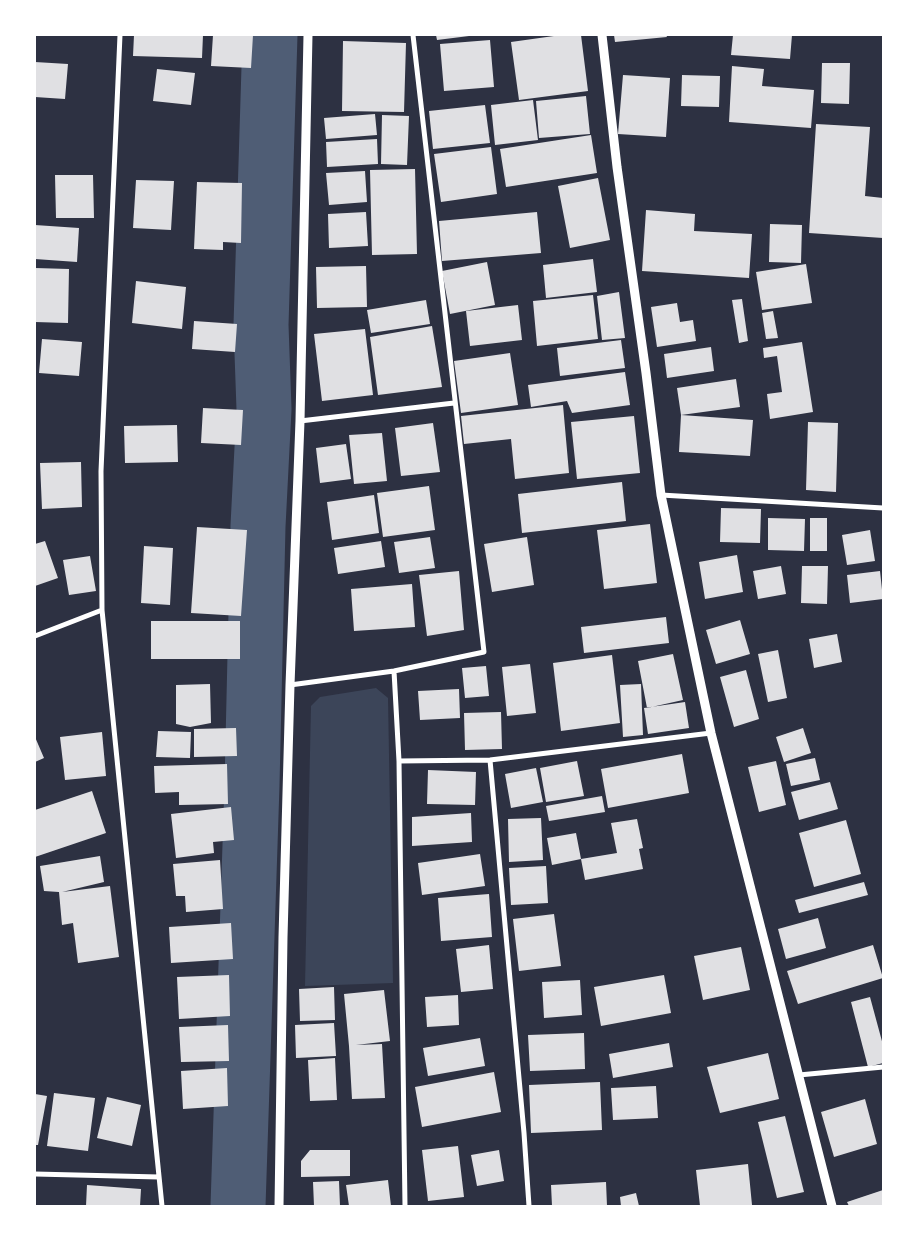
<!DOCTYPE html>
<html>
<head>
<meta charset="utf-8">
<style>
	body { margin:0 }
	#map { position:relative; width:918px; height:1241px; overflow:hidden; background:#2d3142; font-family:"Fira Sans Condensed",sans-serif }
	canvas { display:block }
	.frame { position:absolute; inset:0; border:36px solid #fff; pointer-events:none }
</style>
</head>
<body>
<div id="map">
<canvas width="918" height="1241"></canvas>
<div class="frame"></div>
</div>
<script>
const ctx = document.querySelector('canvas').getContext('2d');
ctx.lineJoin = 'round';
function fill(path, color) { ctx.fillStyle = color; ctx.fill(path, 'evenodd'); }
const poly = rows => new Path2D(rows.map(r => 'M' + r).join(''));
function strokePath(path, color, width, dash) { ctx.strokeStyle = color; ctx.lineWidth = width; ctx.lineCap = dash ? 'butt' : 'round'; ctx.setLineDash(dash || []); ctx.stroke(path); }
const green = poly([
	[376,688,388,698,393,983,305,986,311,706,320,697]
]);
const river = poly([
	[238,1206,252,785,258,526,264,409,261,325,270,35]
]);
const building = poly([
	[134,35,203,35,202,58,133,56],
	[213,35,253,35,251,68,211,66],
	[436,35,468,35,469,36,437,40],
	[561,35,581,35,588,91,519,100,511,42],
	[614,35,666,35,667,37,615,42],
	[733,35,792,35,790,59,731,55],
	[490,40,494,87,444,91,440,44],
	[343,41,406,43,404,112,342,111],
	[35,62,68,64,65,99,35,97],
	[822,63,850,63,849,104,821,103],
	[732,66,764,69,762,86,814,90,811,128,729,122],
	[157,69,195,73,191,105,153,101],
	[623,75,670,78,666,137,618,134],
	[682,75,720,76,719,107,681,106],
	[586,96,590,134,539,138,536,101],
	[533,100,538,140,495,145,491,105],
	[485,105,490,143,433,149,429,111],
	[375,114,377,135,326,139,324,118],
	[382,115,409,116,407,165,381,164],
	[816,124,870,127,865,196,883,198,883,238,809,233],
	[591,135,597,173,506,187,500,149],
	[377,139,378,164,327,167,326,142],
	[491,147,497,194,441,202,434,154],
	[415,169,417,254,372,255,370,170],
	[365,171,367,202,329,205,326,173],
	[55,175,93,175,94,218,56,218],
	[598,178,610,240,570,248,558,186],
	[136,180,174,181,171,230,133,228],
	[197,182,242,183,241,243,223,242,223,250,194,249],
	[646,210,695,214,694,231,752,234,749,278,642,271],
	[366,212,368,246,329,248,328,214],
	[537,212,541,253,442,261,439,221],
	[770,224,802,225,801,263,769,262],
	[35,225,79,228,77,262,35,259],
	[593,259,597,292,546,298,543,265],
	[487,262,495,305,450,314,442,271],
	[806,264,812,303,762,310,756,272],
	[366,266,367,307,317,308,316,267],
	[35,268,69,269,68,323,35,322],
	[136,281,186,287,182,329,132,323],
	[619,292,625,338,602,340,597,296],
	[593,295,598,339,537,346,533,301],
	[742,299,748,341,739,343,732,300],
	[426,300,430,324,371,333,367,310],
	[677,303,680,322,693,320,696,341,657,347,651,307],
	[518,305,522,340,470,346,466,311],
	[773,311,778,338,766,339,762,313],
	[194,321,237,324,235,352,192,349],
	[432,326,442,387,378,395,370,337],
	[365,329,373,395,322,401,314,334],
	[42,339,82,342,79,376,39,373],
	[621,340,625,368,560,376,557,348],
	[802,342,813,412,770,419,767,394,782,392,777,356,764,358,763,348],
	[711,347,714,371,667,378,664,354],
	[510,353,518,405,461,413,454,361],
	[625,372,630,405,572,413,567,401,531,407,528,385],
	[736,379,740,407,681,415,677,388],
	[563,405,569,473,515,479,511,439,464,444,461,416],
	[203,408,243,410,241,445,201,443],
	[681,415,753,420,750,456,679,452],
	[634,416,640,473,577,479,571,422],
	[808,422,838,423,836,492,806,490],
	[433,423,440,472,401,476,395,428],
	[177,425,178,462,125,463,124,426],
	[382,433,387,481,354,484,349,435],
	[346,444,351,479,320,483,316,448],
	[81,462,82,507,42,509,40,463],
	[622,482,626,521,522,533,518,494],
	[429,486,435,530,383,537,377,493],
	[374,495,379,533,332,540,327,502],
	[721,508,761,509,760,543,720,542],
	[768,518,805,519,804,551,768,550],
	[810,518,827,518,827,551,810,551],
	[650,524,657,583,604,589,597,530],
	[197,527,247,530,241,616,191,613],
	[870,530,875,561,847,565,842,535],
	[430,537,435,568,399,573,394,542],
	[527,537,534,585,492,592,484,544],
	[45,541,58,578,35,586,35,544],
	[381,541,385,567,338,574,334,548],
	[144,546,173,548,170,605,141,603],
	[737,555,743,592,705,599,699,562],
	[90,556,96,591,69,595,63,560],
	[781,566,786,594,758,599,753,571],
	[802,566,828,566,827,604,801,603],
	[459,571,464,630,427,636,419,575],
	[880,571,883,599,850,603,847,575],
	[412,584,415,627,354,631,351,589],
	[666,617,669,643,584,653,581,627],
	[740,620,750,654,716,664,706,630],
	[151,621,240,621,240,659,151,659],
	[837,634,842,662,814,668,809,639],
	[778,650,787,698,768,702,758,654],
	[673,654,683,700,647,708,638,661],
	[612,655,620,723,561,731,553,663],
	[530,664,536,713,507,716,502,667],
	[486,666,489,696,465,698,462,668],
	[746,670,759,719,734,727,720,677],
	[210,684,211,723,190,727,176,724,176,685],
	[641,684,643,735,623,737,620,685],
	[459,689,460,718,420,720,418,691],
	[685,702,689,728,648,734,644,708],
	[501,712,502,749,465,750,464,713],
	[236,728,237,756,194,757,194,729],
	[803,728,811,753,784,762,776,737],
	[158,731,191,732,190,758,156,757],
	[102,732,106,776,65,780,60,737],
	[35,737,44,758,35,762],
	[682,754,689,793,608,808,601,769],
	[815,758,820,780,791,786,786,764],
	[577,761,584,796,546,802,540,768],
	[776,761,786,805,759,812,748,767],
	[227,764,228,804,179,805,179,792,155,793,154,766],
	[536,768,543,802,511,808,505,774],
	[428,770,476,772,475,805,427,804],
	[830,782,838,809,799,820,791,792],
	[92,791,106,833,35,857,35,810],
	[602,796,605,812,549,821,546,806],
	[231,807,234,840,213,842,214,853,176,858,171,814],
	[471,813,472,842,412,846,412,817],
	[541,818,543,860,509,862,508,819],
	[637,819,643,848,639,849,643,869,585,880,581,859,617,853,611,823],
	[846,820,861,874,814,887,799,833],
	[576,833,581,859,552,865,547,838],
	[480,854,485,886,422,895,418,863],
	[100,856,104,882,62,892,110,886,119,957,78,963,73,923,62,925,59,892,44,891,40,866],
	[220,860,223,909,186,912,185,896,176,896,173,864],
	[546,866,548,903,511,905,509,868],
	[864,882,868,895,799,913,795,900],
	[489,894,492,937,441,941,438,898],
	[554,914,561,966,519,971,513,919],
	[818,918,826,948,786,959,778,929],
	[231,923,233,959,171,963,169,927],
	[489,945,493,989,461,992,456,949],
	[873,945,883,978,798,1004,787,971],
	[741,947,750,990,703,1000,694,956],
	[229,975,230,1016,179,1019,177,977],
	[664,975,671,1013,601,1026,594,987],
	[580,980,582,1015,544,1018,542,982],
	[334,987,335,1020,300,1021,299,989],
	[384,990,390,1041,356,1045,382,1044,385,1098,352,1099,349,1046,344,994],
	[458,995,459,1025,427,1027,425,997],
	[870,997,883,1045,883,1063,868,1067,851,1002],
	[334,1023,336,1056,296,1058,295,1025],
	[228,1025,229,1061,181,1062,179,1027],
	[584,1033,585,1069,530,1071,528,1035],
	[480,1038,485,1066,428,1076,423,1048],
	[669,1043,673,1067,613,1078,609,1054],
	[768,1053,779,1099,720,1113,707,1067],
	[335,1058,337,1100,310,1101,308,1060],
	[227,1068,228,1106,183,1109,181,1071],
	[494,1072,501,1112,422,1127,415,1087],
	[600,1082,602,1130,531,1133,529,1085],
	[656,1086,658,1118,613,1120,611,1088],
	[54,1093,95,1098,88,1151,47,1146],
	[35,1094,47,1096,38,1145,35,1145],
	[107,1097,141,1105,132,1146,97,1138],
	[865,1099,877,1144,834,1157,821,1112],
	[785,1116,804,1192,777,1198,758,1122],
	[458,1146,464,1197,428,1201,422,1150],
	[310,1150,350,1150,350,1176,301,1177,301,1161],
	[499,1150,504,1181,477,1186,471,1155],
	[748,1164,752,1205,700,1206,696,1170],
	[388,1180,391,1206,349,1206,346,1185],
	[339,1181,340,1206,314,1206,313,1182],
	[606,1182,607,1206,552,1206,551,1185],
	[87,1185,141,1189,140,1206,86,1206],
	[883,1190,883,1206,849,1206,847,1202],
	[636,1193,639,1206,621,1206,620,1197]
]);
const minor = poly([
	[120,35,101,471,102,610,162,1206],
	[300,421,454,403],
	[661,495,883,508],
	[35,636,102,610],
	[394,671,399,761,405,1206],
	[290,685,394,671,484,652,413,35],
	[490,760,524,1133,529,1206],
	[399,761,490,760,711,733],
	[799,1075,883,1067],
	[35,1174,159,1177]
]);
const tertiary = poly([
	[602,35,617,167,646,373,661,495,711,733,832,1206],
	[279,1206,283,937,290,685,300,421,308,35]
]);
fill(green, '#3c4559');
strokePath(river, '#4f5d75', 55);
fill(building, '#e0e0e3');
strokePath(minor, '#fff', 5);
strokePath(tertiary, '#fff', 9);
</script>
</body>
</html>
